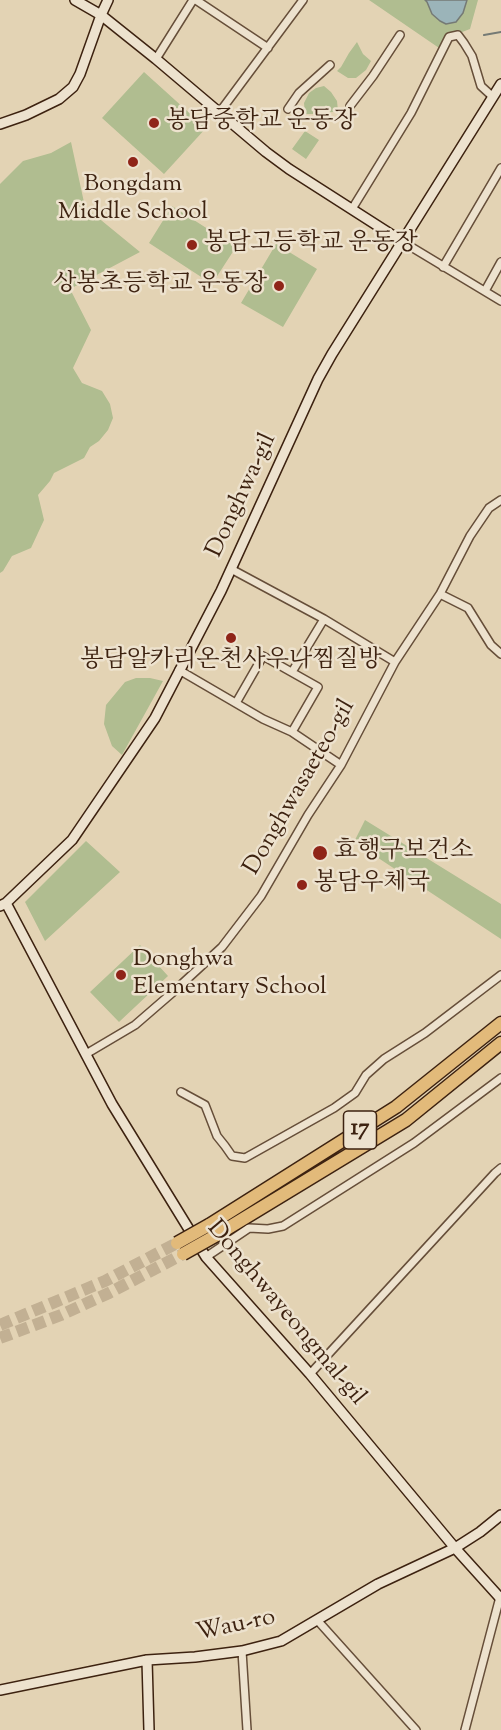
<!DOCTYPE html>
<html>
<head>
<meta charset="utf-8">
<style>
	body { margin:0 }
	canvas { display:block; background:#e3d3b4 }
</style>
</head>
<body>
<canvas width="501" height="1730"></canvas>
<script>
const ctx = document.querySelector('canvas').getContext('2d');
ctx.lineJoin = 'round';
function fill(path, color) { ctx.fillStyle = color; ctx.fill(path, 'evenodd'); }
const poly = rows => new Path2D(rows.map(r => 'M' + r).join(''));
function strokePath(path, color, width, dash) { ctx.strokeStyle = color; ctx.lineWidth = width; ctx.lineCap = dash ? 'butt' : 'round'; ctx.setLineDash(dash || []); ctx.stroke(path); }
function drawText(font, color, halo, rows, align = 'center') {
  ctx.font = font + ' "Sorts Mill Goudy","Noto Serif KR",serif'; ctx.lineWidth = 5; ctx.setLineDash([]); ctx.textBaseline = 'middle'; ctx.strokeStyle = halo; ctx.fillStyle = color; for (const [text, x, y, turn = 0] of rows) {
    ctx.save(); ctx.translate(x, y); ctx.rotate((+turn || 0) * Math.PI / 180); ctx.textAlign = isNaN(turn) ? turn : align; if (halo) ctx.strokeText(text, 0, 0); ctx.fillText(text, 0, 0); ctx.restore();
  }
}
const green = poly([
	[369,0,478,0,470,29,449,37,442,50],
	[357,42,363,54,371,61,366,70,356,78,348,78,337,71,341,67,349,53],
	[144,72,206,128,164,174,102,118],
	[324,86,331,92,337,101,338,111,320,114,305,114,304,103,309,93,316,88],
	[305,131,319,140,306,159,292,149],
	[71,142,85,207,140,252,70,289,91,330,73,368,82,383,102,391,110,404,113,418,108,430,99,441,90,447,84,458,54,473,50,481,38,495,44,520,31,548,12,556,3,571,0,573,0,184,23,161,51,153],
	[172,206,236,247,212,284,149,243],
	[276,244,317,269,283,327,241,303],
	[136,678,150,678,163,681,122,755,112,746,104,724,106,705,125,682],
	[365,820,501,904,501,939,354,842],
	[86,841,120,872,45,941,25,902],
	[140,945,168,976,119,1022,90,992]
]);
const water = poly([
	[425,0,467,0,463,13,456,22,446,24,440,21,432,14,427,2,425,0]
]);
const stream = poly([
	[484,35,501,32]
]);
const highwayTunnel = poly([
	[0,1325,105,1281,177,1243],
	[0,1338,61,1315,109,1293,183,1254]
]);
const street = poly([
	[196,0,268,48],
	[156,59,193,0],
	[350,106,373,76,400,35],
	[288,109,299,93,330,65],
	[219,113,303,0],
	[352,209,411,113,449,37,458,35,464,43,472,56,481,86,493,97],
	[403,242,501,301],
	[443,267,501,168],
	[485,291,501,262],
	[231,569,324,619,395,662],
	[440,594,468,608,491,645,501,654],
	[179,670,263,719,292,732,341,765],
	[292,672,324,619],
	[236,703,263,656,318,687,292,732],
	[86,1054,135,1025,172,993,222,947,261,896,308,815,341,765,395,662,440,594,470,536,489,508,501,500],
	[181,1092,205,1105,217,1136,225,1146,232,1156,245,1158,334,1108,355,1093,366,1075,384,1059,425,1033,501,975],
	[206,1257,249,1228,268,1229,283,1226,414,1143,501,1078],
	[310,1374,495,1173,501,1168],
	[318,1621,416,1730],
	[242,1651,247,1730],
	[465,1730,500,1597]
]);
const secondary = poly([
	[75,0,101,15,156,59,266,152,289,169,403,242],
	[0,124,26,115,59,99,73,87,80,74,101,15,108,0],
	[6,903,112,1104,206,1257,310,1374,455,1548,501,1599],
	[0,906,6,903,72,840,155,718,221,591,318,379,332,354,501,84],
	[0,1690,147,1660],
	[149,1730,147,1660,195,1657,242,1651,281,1641,378,1584,455,1548,480,1532,501,1515]
]);
const highway = poly([
	[209,1225,396,1107,501,1023],
	[215,1236,406,1120,501,1043]
]);
const highwayBridge = poly([
	[177,1243,209,1225],
	[183,1254,215,1236]
]);
const markers = [
	[154,123,6,"#8f2418"],
	[133,162,6,"#8f2418"],
	[192,245,6,"#8f2418"],
	[279,286,6,"#8f2418"],
	[231,638,6,"#8f2418"],
	[320,853,8,"#8f2418"],
	[302,885,6,"#8f2418"],
	[121,975,6,"#8f2418"]
];
const shields = [
	[360,1130,33]
];
const shieldNames = [
	["17",360,1130]
];
const poiNames = [
	["봉담중학교 운동장",166,123],
	["Bongdam",133,186,"center"],
	["Middle School",133,214,"center"],
	["봉담고등학교 운동장",204,245],
	["상봉초등학교 운동장",267,286,"right"],
	["봉담알카리온천사우나찜질방",231,662,"center"],
	["효행구보건소",334,853],
	["봉담우체국",314,885],
	["Donghwa",133,961],
	["Elementary School",133,989]
];
const streetNames = [
	["Donghwa-gil",243,496,-65],
	["Donghwasaeteo-gil",301,788,-60],
	["Donghwayeongmal-gil",285,1314,50],
	["Wau-ro",236,1627,-12]
];
fill(green, '#b0bd90');
fill(water, '#9bb4b9');
strokePath(water, '#757a75', 1.5);
strokePath(stream, '#757a75', 2);
strokePath(highwayTunnel, '#c2b093', 12, [12, 6]);
strokePath(street, '#664e39', 10);
strokePath(secondary, '#3d2210', 12);
strokePath(highway, '#3d2210', 15);
strokePath(street, '#ede2ce', 7);
strokePath(secondary, '#ede2ce', 9);
strokePath(highway, '#e2ba7a', 12);
strokePath(highwayBridge, '#3d2210', 15, []);
strokePath(highwayBridge, '#e2ba7a', 12);
for (const [x, y, r, color] of markers) { const dot = new Path2D(); dot.arc(x, y, r, 0, 2 * Math.PI); ctx.fillStyle = color; ctx.fill(dot); strokePath(dot, '#ede2ce', 2); }
for (const [x, y, w] of shields) { const box = new Path2D(); box.roundRect(x - w / 2, y - 19, w, 38, 4.5); ctx.fillStyle = '#ede2ce'; ctx.fill(box); strokePath(box, '#3d2210', 1.5); }
drawText('bold 22px', '#3d2210', null, shieldNames);
drawText('24px', '#3d2210', '#ede2ce', poiNames, 'left');
drawText('24px', '#3d2210', '#ede2ce', streetNames);
</script>
</body>
</html>
